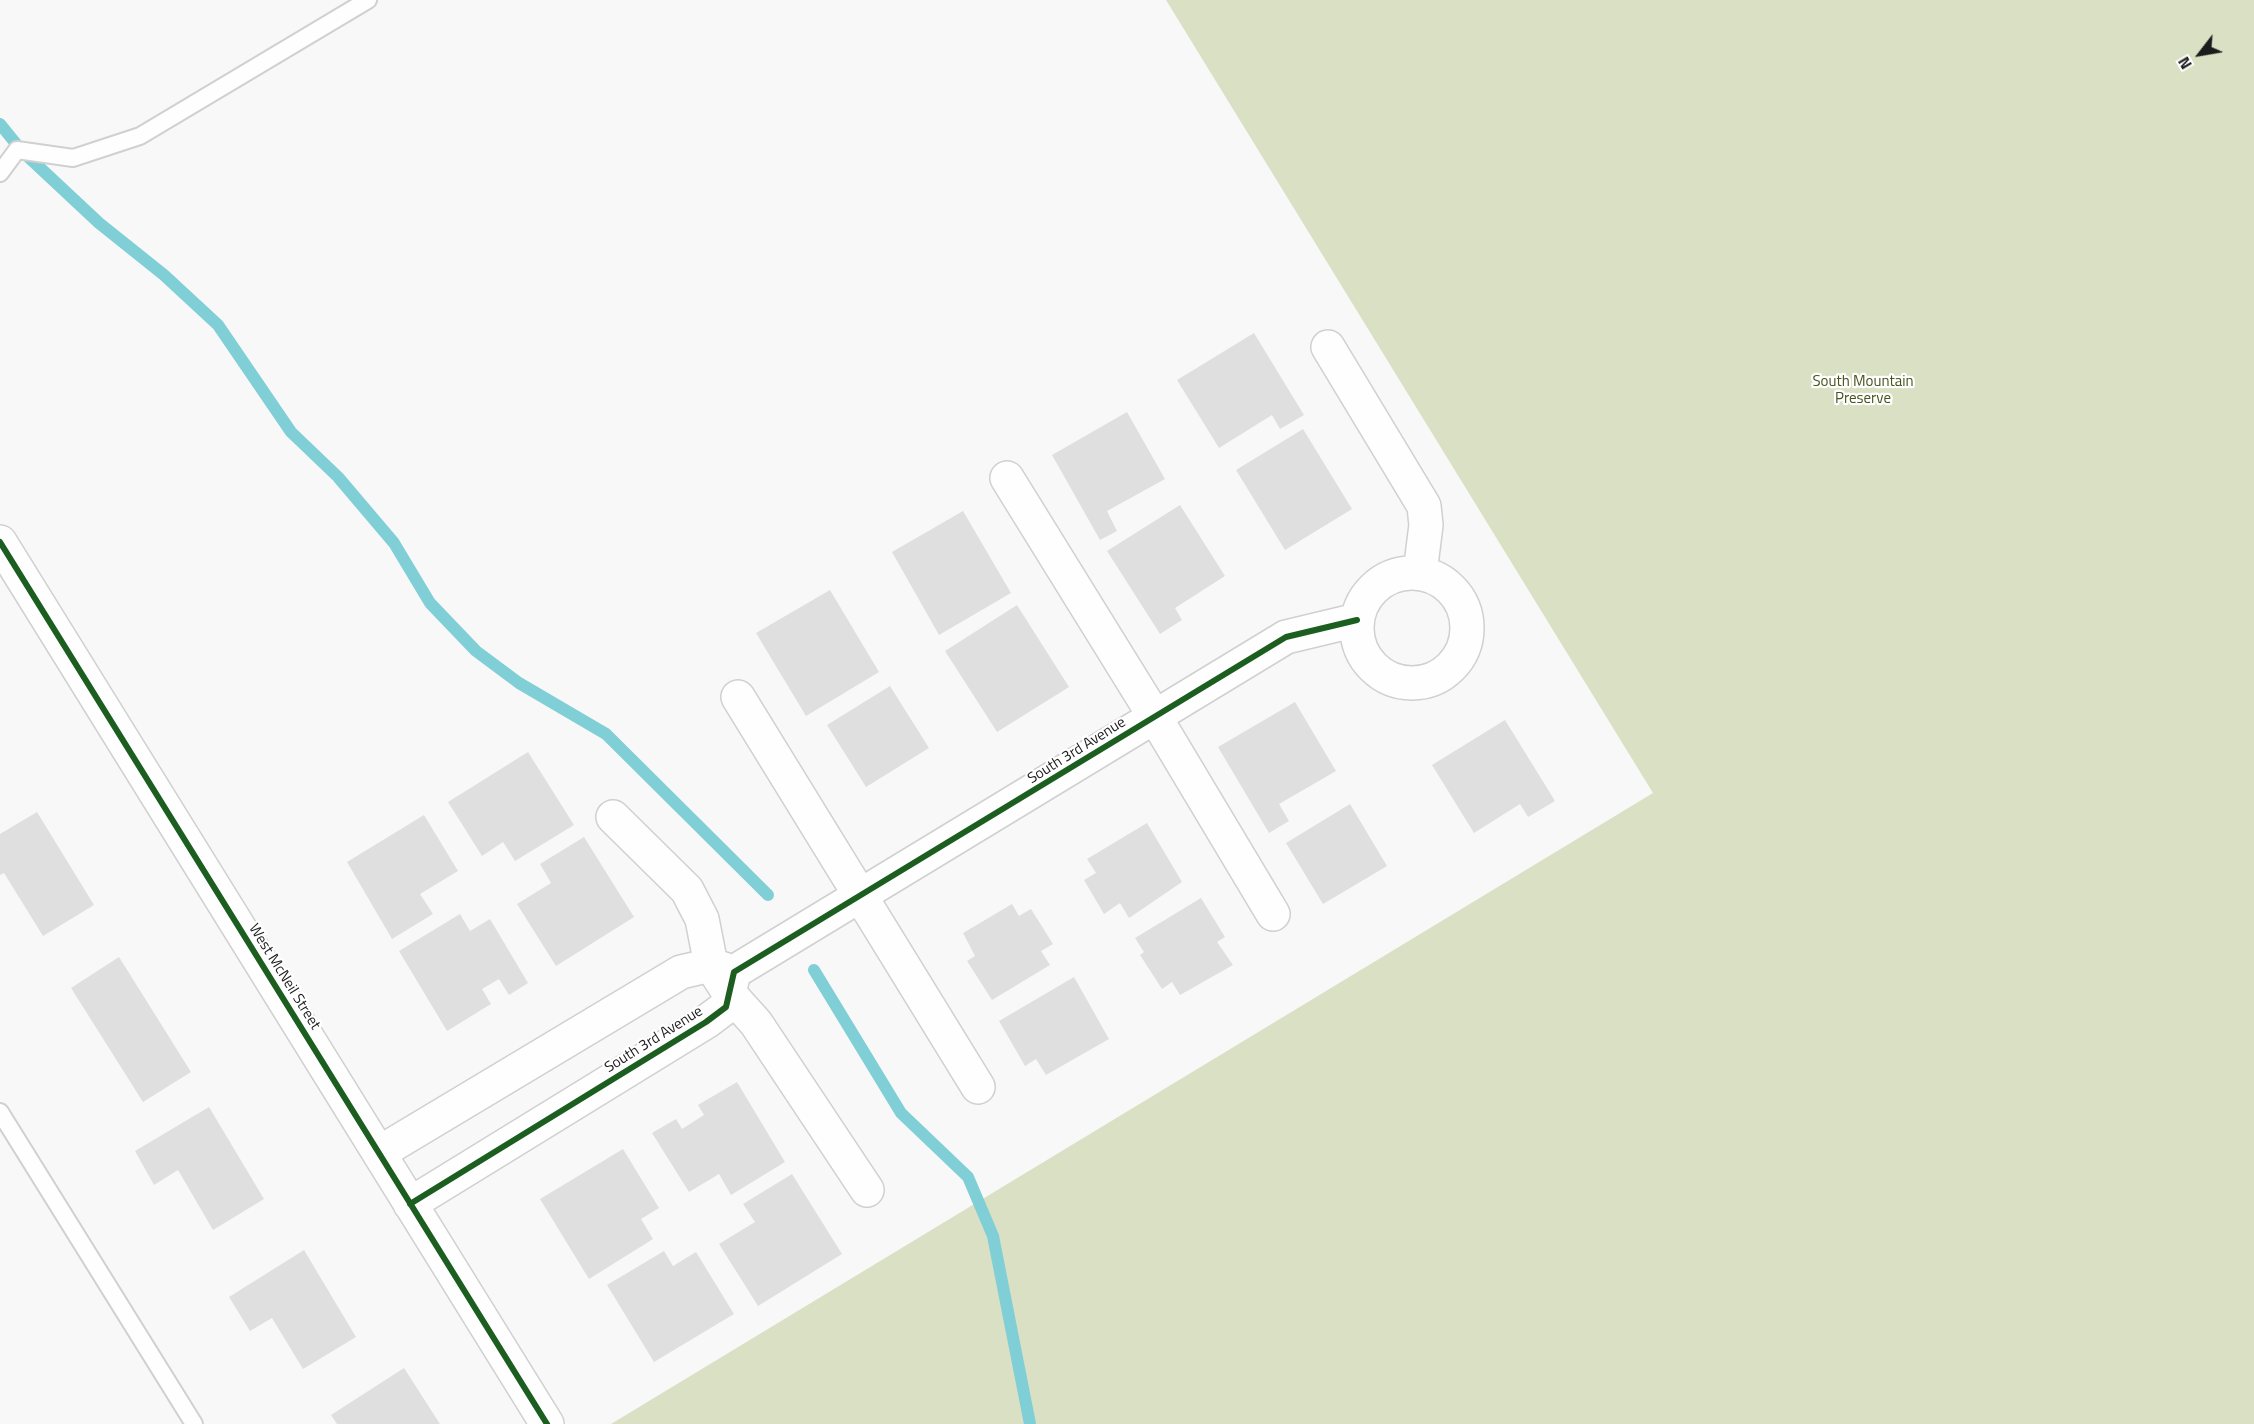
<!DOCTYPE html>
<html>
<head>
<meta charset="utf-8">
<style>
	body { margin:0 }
	#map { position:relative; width:2254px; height:1424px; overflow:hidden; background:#f8f8f8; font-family:"Titillium Web",sans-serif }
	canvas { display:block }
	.north { position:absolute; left:2170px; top:24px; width:60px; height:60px; -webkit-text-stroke:4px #fff; paint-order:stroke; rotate:239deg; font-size:16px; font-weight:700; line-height:24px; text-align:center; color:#1c1c1d }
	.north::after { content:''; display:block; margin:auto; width:21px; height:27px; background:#1c1c1d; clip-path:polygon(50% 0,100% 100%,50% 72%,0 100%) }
</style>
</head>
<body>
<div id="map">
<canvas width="2254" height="1424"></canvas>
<div class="north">N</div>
</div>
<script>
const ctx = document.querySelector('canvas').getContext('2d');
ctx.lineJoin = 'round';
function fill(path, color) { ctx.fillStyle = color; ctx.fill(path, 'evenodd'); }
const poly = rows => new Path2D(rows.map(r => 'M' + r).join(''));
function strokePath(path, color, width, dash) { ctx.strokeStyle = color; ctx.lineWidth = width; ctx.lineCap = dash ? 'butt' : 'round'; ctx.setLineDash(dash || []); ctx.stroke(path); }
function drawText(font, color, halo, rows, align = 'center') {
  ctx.font = font + ' "Titillium Web",sans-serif'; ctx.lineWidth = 4.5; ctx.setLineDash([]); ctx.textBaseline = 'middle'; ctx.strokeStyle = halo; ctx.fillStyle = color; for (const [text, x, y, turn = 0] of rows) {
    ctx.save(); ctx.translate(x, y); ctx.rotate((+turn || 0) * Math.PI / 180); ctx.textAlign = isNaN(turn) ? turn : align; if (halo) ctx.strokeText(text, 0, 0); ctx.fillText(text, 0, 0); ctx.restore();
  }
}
const green = poly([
	[1166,0,2254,0,2254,1424,611,1424,1653,793]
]);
const stream = poly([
	[0,124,22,151,99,223,164,275,218,325,291,432,338,477,394,543,430,603,476,651,519,683,606,734,768,895],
	[814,970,901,1113,968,1177,993,1236,1030,1424]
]);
const building = poly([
	[1254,333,1304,415,1280,429,1272,415,1219,448,1177,380],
	[1127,412,1165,479,1107,511,1117,531,1100,540,1052,455],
	[1303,429,1352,509,1285,550,1236,470],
	[1180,505,1225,576,1175,608,1182,620,1160,634,1107,551],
	[963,511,1011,593,939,635,892,552],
	[830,590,879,672,806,716,756,633],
	[1017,605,1069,687,997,732,945,651],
	[890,686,929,748,866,787,827,725],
	[1295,702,1336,771,1279,804,1289,821,1269,833,1218,747],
	[1505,720,1555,801,1528,817,1520,804,1474,833,1432,765],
	[528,752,574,825,515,861,503,842,482,856,448,802],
	[1350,804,1387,866,1323,904,1286,843],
	[37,812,94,905,43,936,4,873,0,875,0,834],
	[424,815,458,871,420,894,433,914,392,939,347,862],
	[1147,823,1182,882,1129,918,1120,903,1104,914,1084,880,1096,873,1087,859],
	[584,837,634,917,556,966,517,904,551,883,540,864],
	[1201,898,1225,937,1217,942,1233,965,1180,995,1172,982,1162,989,1140,955,1144,952,1135,938],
	[1012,904,1019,916,1031,909,1053,944,1041,951,1050,965,992,1000,967,961,975,956,963,933],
	[460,914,470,931,490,919,528,983,509,995,499,979,482,989,491,1004,447,1031,399,951],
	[119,957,191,1072,143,1102,71,988],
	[1074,977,1109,1039,1046,1075,1036,1059,1025,1066,999,1021],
	[737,1082,785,1162,731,1195,719,1174,689,1192,652,1133,676,1119,682,1129,704,1115,698,1105],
	[209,1107,264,1199,213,1230,178,1170,154,1185,135,1151],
	[623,1149,659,1208,641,1219,653,1239,589,1279,540,1199],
	[792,1174,842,1254,758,1306,719,1244,755,1222,743,1204],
	[304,1250,356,1337,303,1369,272,1318,250,1331,229,1297],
	[664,1251,673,1266,696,1252,734,1314,654,1362,607,1285],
	[404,1368,440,1424,337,1424,331,1415]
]);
const service = poly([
	[0,173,17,150,73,158,140,136,368,0],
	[0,1112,194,1424]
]);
const minor = poly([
	[1328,347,1424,506,1426,525,1420,573],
	[1007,478,1155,717,1273,914],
	[0,542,547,1424],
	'1357 628a55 55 0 1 1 110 0a55 55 0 1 1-110 0Z',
	[738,697,978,1087],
	[613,817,687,890,702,919,711,965,729,993,756,1023,867,1190],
	[379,1153,681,972,711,965,733,972],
	[410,1204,706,1022,726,1007,734,972,1286,637,1357,620]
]);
const cycleway = poly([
	[0,542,547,1424],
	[410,1204,706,1022,726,1007,734,972,1286,637,1357,620]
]);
const parkNames = [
	["South Mountain",1863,382],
	["Preserve",1863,399]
];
const streetNames = [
	["South 3rd Avenue",1077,751,-32],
	["West McNeil Street",284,977,58],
	["South 3rd Avenue",654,1040,-32]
];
fill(green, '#dae0c3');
strokePath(stream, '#80cfd6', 12);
fill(building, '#dfdfe0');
strokePath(service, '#d0d0d0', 20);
strokePath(minor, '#d0d0d0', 36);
strokePath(service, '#fefefe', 16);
strokePath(minor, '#fefefe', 33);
strokePath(cycleway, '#1b5e20', 6);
drawText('15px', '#49531c', '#fff', parkNames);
drawText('15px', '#1c1c1d', '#fff', streetNames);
</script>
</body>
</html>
